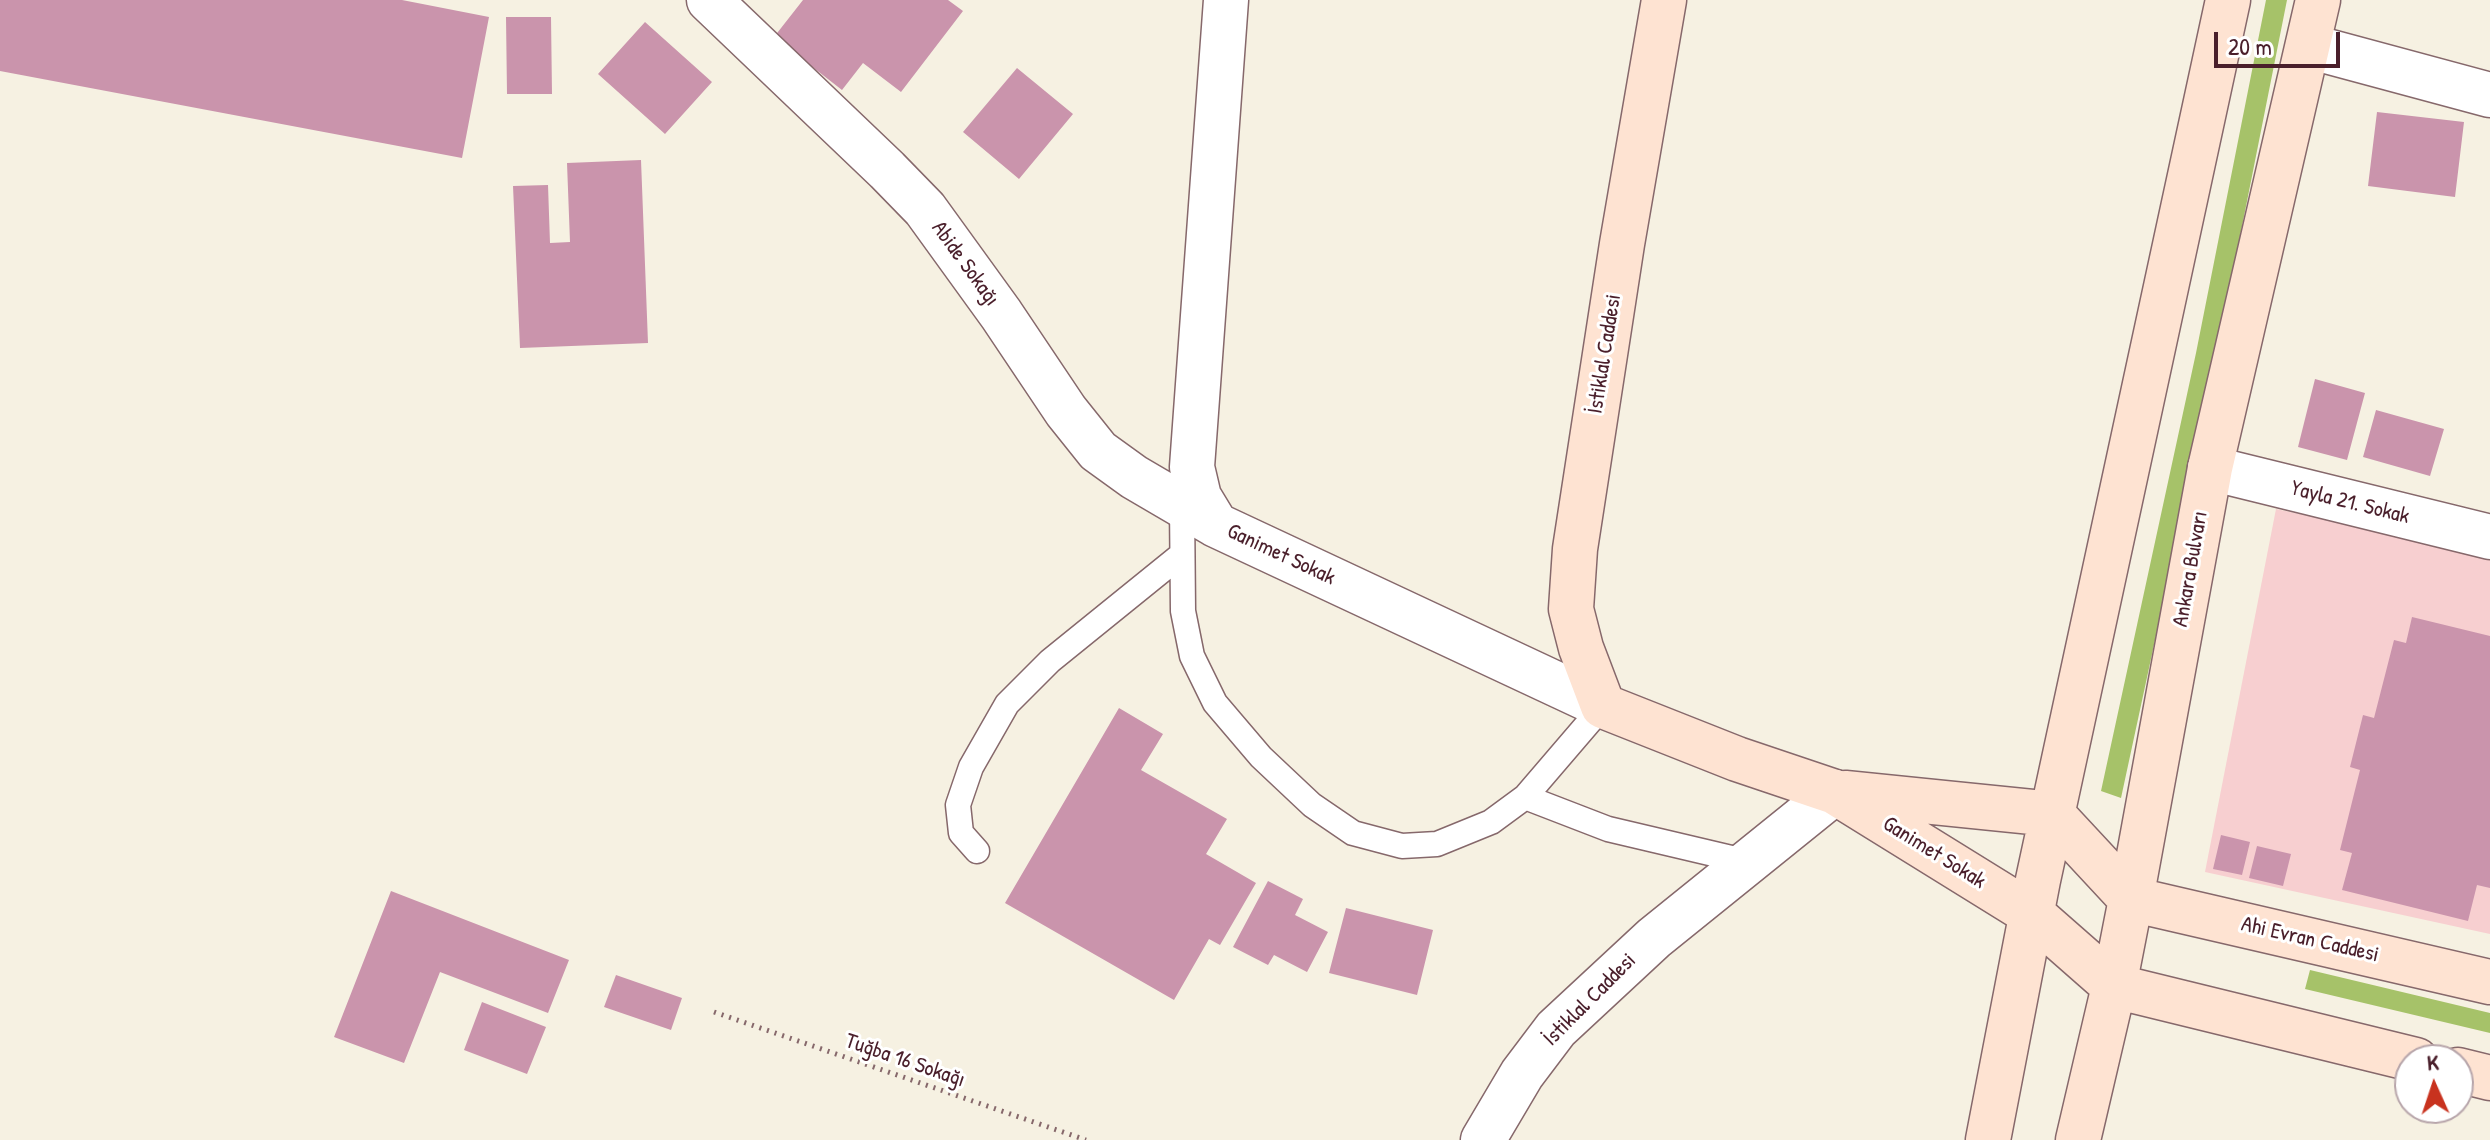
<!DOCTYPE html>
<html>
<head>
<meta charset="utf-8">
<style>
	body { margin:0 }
	#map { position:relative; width:2490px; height:1140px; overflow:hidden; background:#f6f1e2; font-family:"Patrick Hand",sans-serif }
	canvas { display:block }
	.north { position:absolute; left:2394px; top:1044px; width:80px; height:80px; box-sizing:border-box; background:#fff; border:2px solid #b7a5aa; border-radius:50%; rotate:357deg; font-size:22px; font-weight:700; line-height:32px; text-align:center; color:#4a1f2b }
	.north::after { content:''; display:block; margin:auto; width:28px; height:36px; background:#c8321e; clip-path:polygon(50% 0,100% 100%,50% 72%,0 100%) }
	.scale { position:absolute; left:2214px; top:32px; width:126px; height:36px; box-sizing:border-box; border:4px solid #4a1f2b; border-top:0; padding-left:10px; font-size:24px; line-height:28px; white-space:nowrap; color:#4a1f2b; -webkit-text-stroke:6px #fff; paint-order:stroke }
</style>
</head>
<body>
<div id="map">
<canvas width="2490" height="1140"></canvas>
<div class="north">K</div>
<div class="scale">20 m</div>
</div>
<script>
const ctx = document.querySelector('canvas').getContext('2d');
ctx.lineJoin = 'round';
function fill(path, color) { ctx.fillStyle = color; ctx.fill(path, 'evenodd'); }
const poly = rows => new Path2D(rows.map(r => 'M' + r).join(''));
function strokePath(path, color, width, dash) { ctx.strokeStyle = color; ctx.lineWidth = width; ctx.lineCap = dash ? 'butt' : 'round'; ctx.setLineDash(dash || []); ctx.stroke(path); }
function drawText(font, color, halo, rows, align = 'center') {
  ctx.font = font + ' "Patrick Hand",sans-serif'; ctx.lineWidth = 6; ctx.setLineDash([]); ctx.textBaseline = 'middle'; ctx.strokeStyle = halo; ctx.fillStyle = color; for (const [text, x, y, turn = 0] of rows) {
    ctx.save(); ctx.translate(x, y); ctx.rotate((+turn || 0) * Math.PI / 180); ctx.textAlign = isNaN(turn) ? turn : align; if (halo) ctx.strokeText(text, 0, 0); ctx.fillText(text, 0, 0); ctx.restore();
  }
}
const built = poly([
	[2276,509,2490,553,2490,934,2205,872]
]);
const green = poly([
	[2266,0,2287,0,2216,357,2121,798,2101,791,2196,353],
	[2310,970,2490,1013,2490,1033,2305,989]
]);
const building = poly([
	[0,0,402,0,489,17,462,158,0,71],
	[803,0,948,0,963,11,901,92,863,63,842,90,774,37],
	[506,17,551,17,552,94,507,94],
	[645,22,712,82,665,134,598,74],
	[1017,68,1073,114,1019,179,963,132],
	[2377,112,2464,122,2455,197,2368,186],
	[641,160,648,343,520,348,513,186,548,185,550,243,570,242,567,163],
	[2315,379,2365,393,2347,460,2298,447],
	[2376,410,2444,429,2430,476,2363,457],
	[2412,617,2490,636,2490,888,2477,885,2468,921,2342,890,2352,853,2340,850,2360,770,2350,767,2363,715,2374,718,2394,640,2406,643],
	[1119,708,1163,734,1141,770,1227,819,1206,854,1256,883,1220,945,1209,939,1174,1000,1005,903],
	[2221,835,2250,842,2242,875,2213,869],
	[2257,846,2291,854,2283,886,2249,878],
	[1268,881,1303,899,1295,915,1328,932,1307,972,1274,955,1268,965,1233,947],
	[391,891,569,960,548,1013,440,972,404,1063,334,1037],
	[1346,908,1433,930,1417,995,1329,973],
	[616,975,682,998,671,1030,604,1007],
	[482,1002,546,1027,527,1074,464,1050]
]);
const path = poly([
	[714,1012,1086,1140]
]);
const lane = poly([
	[1182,505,1183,611,1192,656,1215,703,1261,757,1312,805,1353,833,1402,846,1437,844,1491,822,1525,797,1603,706],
	[1525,797,1608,829,1748,862],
	[977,851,961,833,958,805,971,767,1007,704,1050,661,1181,555]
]);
const street = poly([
	[709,0,887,170,925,209,1001,314,1066,411,1098,451,1134,477,1216,525],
	[1226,0,1192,467,1199,497,1216,525,1603,706],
	[2308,46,2490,95],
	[2210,468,2490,537],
	[1483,1140,1522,1074,1556,1029,1654,938,1835,792]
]);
const secondary = poly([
	[1664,0,1622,244,1575,549,1571,609,1581,648,1603,706,1737,759,1835,792,2032,914,2114,986,2416,1060],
	[1845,793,2052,814,2131,899,2490,982],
	[2458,1070,2490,1078],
	[1988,1140,2038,880,2228,0],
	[2078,1140,2114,986,2131,899,2210,468,2318,0]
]);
const streetNames = [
	["Abide Sokağı",965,264,54],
	["İstiklal Caddesi",1605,354,-81],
	["Yayla 21. Sokak",2350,503,14],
	["Ganimet Sokak",1281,555,25],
	["Ankara Bulvarı",2191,569,-80],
	["Ganimet Sokak",1934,853,32],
	["Ahi Evran Caddesi",2310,940,13],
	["İstiklal Caddesi",1590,1000,-45],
	["Tuğba 16 Sokağı",905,1061,19]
];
fill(built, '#f7cfd0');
fill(green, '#a6c269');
fill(building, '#ca94ac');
strokePath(lane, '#86686b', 27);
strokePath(street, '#86686b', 47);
strokePath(secondary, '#86686b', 47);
strokePath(path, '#86686b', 5, [2, 6]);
strokePath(lane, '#fff', 24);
strokePath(street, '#fff', 44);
strokePath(secondary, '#fee3d2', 44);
drawText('22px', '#4a1f2b', '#fff', streetNames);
</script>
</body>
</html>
